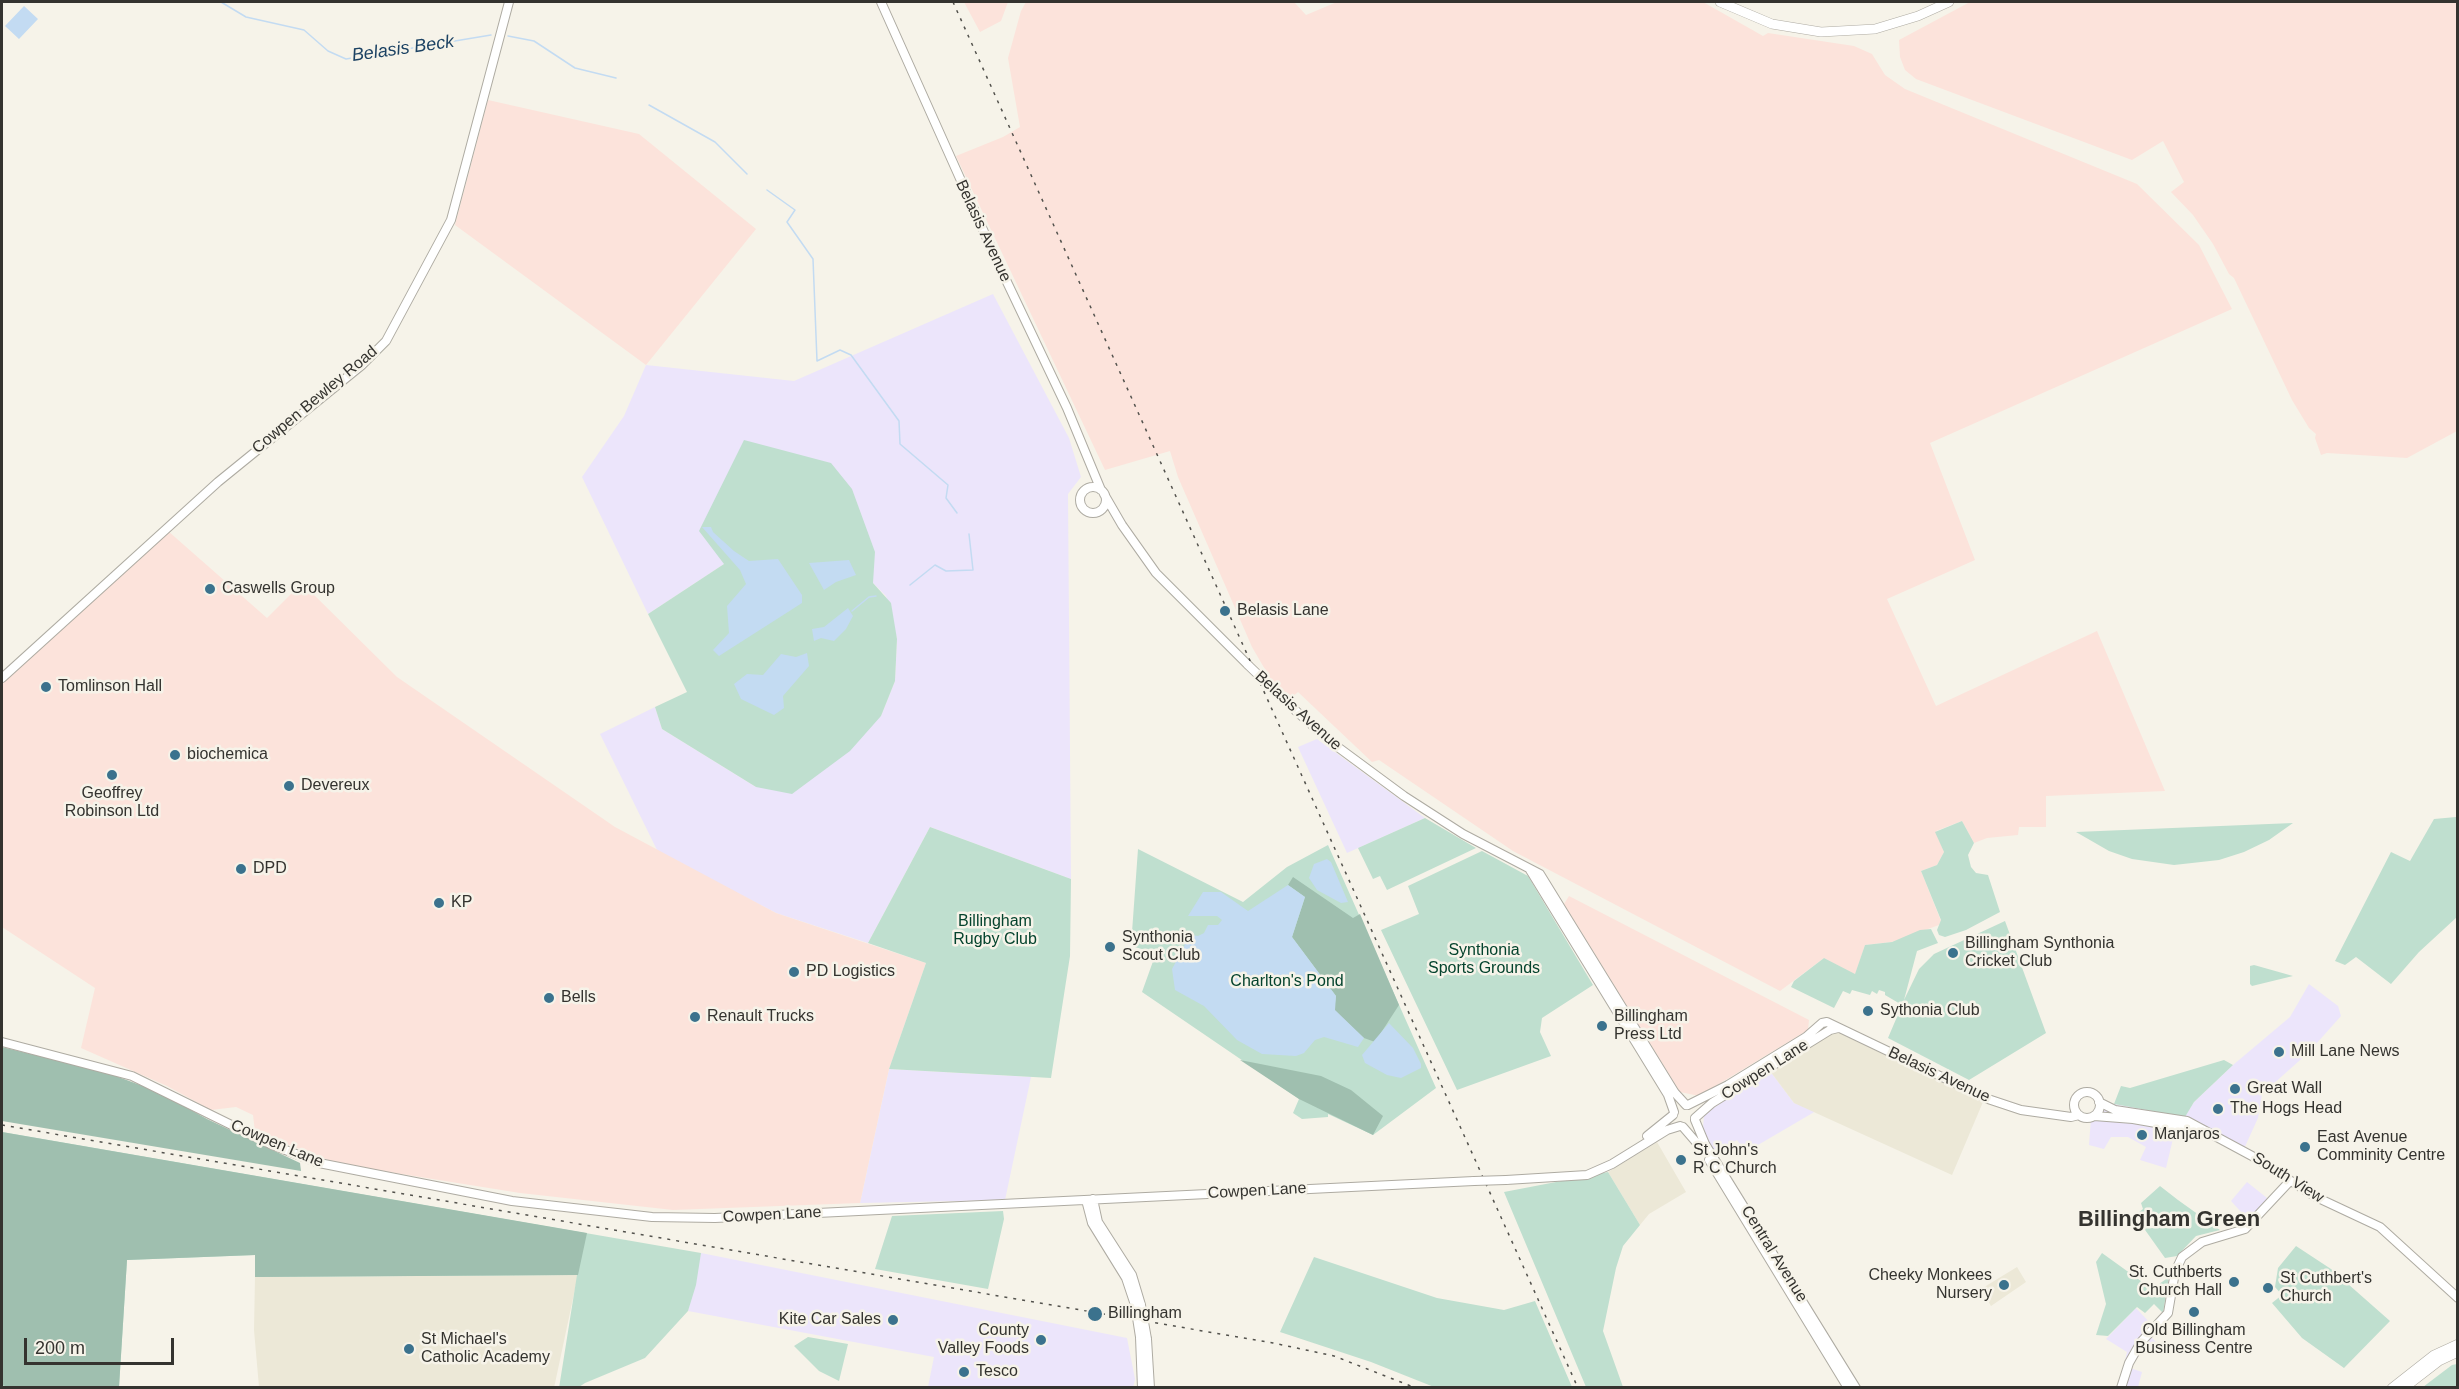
<!DOCTYPE html>
<html>
<head>
<meta charset="utf-8">
<style>
	body { margin:0 }
	#map { position:relative; width:2459px; height:1389px; overflow:hidden; background:#f6f3e9; font-family:Helvetica,sans-serif }
	canvas { display:block }
	.frame { position:absolute; inset:0; border:3px solid #34332f; pointer-events:none }
	.scale { position:absolute; left:24px; top:1338px; width:150px; height:27px; box-sizing:border-box; border:3px solid #34332f; border-top:0; padding-left:8px; font-size:18px; line-height:21px; white-space:nowrap; color:#34332f; -webkit-text-stroke:4px #f6f3e9; paint-order:stroke }
</style>
</head>
<body>
<div id="map">
<canvas width="2459" height="1389"></canvas>
<div class="frame"></div>
<div class="scale">200 m</div>
</div>
<script>
const ctx = document.querySelector('canvas').getContext('2d');
ctx.lineJoin = 'round';
function fill(path, color) { ctx.fillStyle = color; ctx.fill(path, 'evenodd'); }
const poly = rows => new Path2D(rows.map(r => 'M' + r).join(''));
function strokePath(path, color, width, dash) { ctx.strokeStyle = color; ctx.lineWidth = width; ctx.lineCap = dash ? 'butt' : 'round'; ctx.setLineDash(dash || []); ctx.stroke(path); }
function drawText(font, color, halo, rows, align = 'center') {
  ctx.font = font + ' Helvetica,sans-serif'; ctx.lineWidth = 5; ctx.setLineDash([]); ctx.textBaseline = 'middle'; ctx.strokeStyle = halo; ctx.fillStyle = color; for (const [text, x, y, turn = 0] of rows) {
    ctx.save(); ctx.translate(x, y); ctx.rotate((+turn || 0) * Math.PI / 180); ctx.textAlign = isNaN(turn) ? turn : align; if (halo) ctx.strokeText(text, 0, 0); ctx.fillText(text, 0, 0); ctx.restore();
  }
}
const commercial = poly([
	[993,294,1069,438,1081,477,1068,494,1071,879,930,827,868,943,776,913,658,852,600,734,655,707,662,729,756,787,881,716,895,681,897,639,886,596,873,583,873,572,724,564,648,614,582,477,624,416,646,365,794,381],
	[1317,739,1425,818,1347,853,1298,747],
	[2309,984,2338,1006,2341,1016,2308,1053,2262,1094,2258,1118,2243,1151,2203,1131,2176,1126,2166,1168,2140,1160,2146,1147,2128,1137,2111,1137,2104,1149,2089,1145,2091,1118,2097,1113,2100,1106,2111,1109,2114,1104,2185,1116,2194,1102,2233,1065,2290,1017],
	[889,1069,1031,1077,1005,1200,860,1203],
	[1770,1071,1794,1103,1816,1111,1746,1152,1737,1140,1715,1153,1703,1129,1704,1114],
	[2247,1182,2272,1202,2252,1224,2231,1201],
	[701,1253,1127,1338,1135,1379,1133,1388,928,1387,934,1357,688,1311],
	[2136,1308,2153,1326,2147,1333,2160,1346,2150,1355,2139,1349,2130,1368,2142,1372,2138,1387,2119,1387,2127,1352,2106,1339]
]);
const industrial = poly([
	[964,2,1008,2,1001,21,980,32],
	[1026,2,1294,2,1306,15,1337,2,1703,2,1763,36,1768,33,1854,46,1872,54,1885,75,1905,89,2137,184,2199,245,2232,309,1930,443,1975,560,1887,599,1936,706,2097,631,2165,791,2046,796,2046,827,2019,827,2018,835,1987,838,1974,843,1962,821,1936,831,1944,852,1937,865,1921,871,1941,921,1939,925,1892,942,1865,945,1855,975,1824,958,1780,991,1513,851,1379,760,1372,762,1298,692,1291,698,1270,678,1252,647,1178,477,1170,451,1105,470,956,156,1003,137,1020,127,1008,58,1021,11],
	[1970,2,2456,2,2457,431,2407,458,2327,453,2321,455,2315,438,2316,434,2309,428,2292,400,2234,278,2229,274,2213,244,2193,215,2171,192,2184,182,2163,141,2132,160,1916,79,1905,70,1900,57,1899,40],
	[488,100,639,134,756,229,646,365,455,225],
	[168,531,267,618,302,583,397,677,615,827,776,913,926,963,889,1069,860,1203,673,1210,520,1193,339,1164,255,1132,253,1115,236,1107,211,1110,167,1086,81,1048,95,988,2,927,2,684],
	[1569,896,1809,1020,1808,1030,1699,1096,1680,1092,1564,904]
]);
const built = poly([
	[1835,1031,1983,1102,1952,1175,1794,1103,1770,1071],
	[1657,1142,1686,1192,1649,1214,1640,1225,1608,1172],
	[2017,1267,2026,1282,1991,1306,1981,1289],
	[578,1275,554,1388,259,1387,254,1330,255,1277]
]);
const green = poly([
	[744,440,831,463,852,489,875,552,873,583,891,603,897,639,895,681,881,716,850,751,792,794,756,787,662,729,655,707,687,692,648,614,724,564,699,531],
	[2456,817,2457,917,2419,952,2391,984,2356,957,2345,965,2335,961,2391,852,2410,861,2434,819],
	[1425,818,1476,848,1387,890,1380,876,1373,879,1358,848],
	[1962,821,1974,843,1968,855,1971,867,1976,873,1988,875,2000,912,1966,930,1945,937,1939,935,1937,930,1941,920,1921,871,1937,865,1944,852,1935,832],
	[2293,823,2269,840,2244,852,2219,860,2174,865,2132,859,2109,851,2076,832],
	[930,827,1071,879,1070,956,1051,1078,889,1069,926,963,868,943],
	[1328,845,1436,1088,1373,1135,1328,1114,1328,1117,1302,1119,1293,1113,1299,1099,1142,992,1156,953,1131,946,1138,849,1243,902,1287,867],
	[1482,851,1528,876,1593,985,1542,1018,1540,1032,1551,1056,1457,1090,1381,930,1419,914,1408,886],
	[2005,921,2046,1033,1969,1080,1888,1038,1902,1005,1885,995,1885,992,1879,990,1877,994,1872,991,1870,995,1852,990,1850,994,1843,991,1834,1008,1791,987,1794,981,1824,958,1855,974,1865,945,1892,942,1920,930,1931,929,1938,943,1917,951,1904,1000,1919,969,1934,954],
	[2254,965,2293,976,2252,986,2250,984,2250,966],
	[2224,1060,2233,1065,2194,1102,2185,1117,2114,1104,2121,1086,2130,1088],
	[2,1132,701,1253,696,1285,688,1311,645,1358,585,1383,579,1387,559,1388,577,1275,255,1277,255,1255,127,1260,119,1387,2,1387],
	[1608,1172,1640,1225,1623,1246,1616,1268,1603,1331,1623,1387,1586,1387,1504,1192],
	[2160,1186,2178,1200,2220,1230,2196,1236,2177,1256,2165,1258,2138,1220,2138,1213,2143,1209,2141,1203],
	[1003,1211,1004,1219,988,1289,875,1269,892,1216],
	[2296,1246,2331,1269,2390,1321,2344,1368,2302,1338,2272,1303,2282,1295,2275,1287,2278,1268],
	[2102,1253,2152,1289,2169,1277,2163,1313,2154,1304,2145,1313,2137,1307,2108,1336,2096,1335,2106,1304,2096,1262],
	[1314,1257,1437,1298,1504,1310,1535,1301,1572,1387,1434,1387,1371,1362,1280,1332],
	[808,1337,848,1344,839,1381,819,1371,794,1346],
	[2457,1364,2457,1387,2423,1387,2452,1365]
]);
const forest = poly([
	[1293,877,1353,918,1360,914,1399,1005,1375,1042,1364,1038,1334,1010,1336,996,1292,937,1305,897,1288,885],
	[2,1047,105,1072,159,1092,207,1119,300,1163,301,1171,2,1121],
	[1240,1060,1321,1076,1351,1090,1383,1116,1373,1135,1299,1099],
	[2,1132,587,1233,578,1275,255,1277,255,1255,127,1260,119,1387,13,1388,2,1385]
]);
const water = poly([
	[24,6,38,19,19,39,5,26],
	[702,527,711,527,713,532,734,551,749,561,778,559,802,595,802,603,719,656,713,650,729,633,727,606,746,584,740,570],
	[849,560,856,575,836,582,824,590,809,563],
	[848,608,853,616,846,629,834,641,821,638,814,641,812,629,824,627],
	[807,653,809,666,783,696,784,708,774,715,741,699,734,684,747,674,763,675,781,654,796,657],
	[1327,859,1331,862,1348,902,1341,903,1317,890,1309,878,1314,864],
	[1288,885,1305,897,1292,937,1336,996,1335,1010,1364,1038,1358,1047,1324,1037,1315,1040,1304,1053,1296,1056,1262,1054,1237,1040,1204,1006,1175,990,1172,969,1185,945,1182,942,1184,934,1198,936,1204,933,1208,925,1218,925,1222,920,1217,916,1188,916,1203,892,1221,892,1248,911],
	[1389,1023,1413,1048,1421,1064,1421,1068,1401,1078,1387,1075,1365,1063,1362,1055]
]);
const stream = poly([
	[221,2,246,17,304,30,328,51,346,59,491,35],
	[508,36,534,41,575,68,616,78],
	[649,105,715,142,747,174],
	[767,190,795,210,787,222,813,259,817,361,840,350,851,355,899,421,900,444,948,485,946,498,957,513],
	[910,585,935,565,946,571,973,570,969,534],
	[852,611,869,597,876,596]
]);
const secondary = poly([
	[881,2,997,261,1067,408,1101,490],
	'1080 500a13 13 0 1 1 26 0a13 13 0 1 1-26 0Z',
	[1104,494,1122,525,1156,573,1248,665],
	[2,678,218,482,362,365,386,341,451,220,509,2],
	[1296,711,1335,745,1404,796,1463,834,1540,874,1675,1093,1686,1105],
	[1530,870,1668,1095,1674,1112],
	[2,1042,132,1076,270,1144,319,1163,512,1201,652,1217,715,1218,1474,1181],
	'2074 1105a13 13 0 1 1 26 0a13 13 0 1 1-26 0Z',
	[2099,1102,2115,1110,2187,1121,2252,1156,2316,1197,2380,1227,2458,1298],
	[1688,1105,1728,1085,1806,1037,1822,1023,1827,1022,1988,1099,2021,1110,2071,1117,2079,1115],
	[2094,1116,2133,1119,2196,1130],
	[1695,1118,1712,1103,1830,1030,1838,1028],
	[1695,1120,1705,1144,1856,1388],
	[1683,1127,1702,1149],
	[1647,1136,1673,1115],
	[1709,1160,1848,1388],
	[1506,1180,1587,1175,1612,1164,1667,1130,1680,1126],
	[1093,1199,1098,1222,1132,1275,1141,1305],
	[1086,1200,1092,1223,1126,1278,1135,1305],
	[1140,1337,1142,1388],
	[1147,1339,1150,1388],
	[2121,1388,2129,1363,2141,1342,2168,1313,2175,1272,2182,1257,2202,1242,2245,1229,2290,1181]
]);
const primary = poly([
	[1720,2,1772,24,1821,32,1875,29,1918,16,1949,2],
	[2392,1388,2434,1355,2458,1344],
	[2404,1388,2439,1361,2458,1352]
]);
const rail = poly([
	[953,2,1578,1388],
	[2,1125,1273,1343,1334,1356,1416,1388]
]);
const secondaryBridge = poly([
	[1248,665,1296,711],
	[1474,1181,1506,1180],
	[1135,1305,1140,1337],
	[1141,1305,1147,1339]
]);
const markers = [
	[210,589,6,"#3b728d"],
	[1225,611,6,"#3b728d"],
	[46,687,6,"#3b728d"],
	[175,755,6,"#3b728d"],
	[112,775,6,"#3b728d"],
	[289,786,6,"#3b728d"],
	[241,869,6,"#3b728d"],
	[439,903,6,"#3b728d"],
	[1110,947,6,"#3b728d"],
	[1953,953,6,"#3b728d"],
	[794,972,6,"#3b728d"],
	[549,998,6,"#3b728d"],
	[1868,1011,6,"#3b728d"],
	[695,1017,6,"#3b728d"],
	[1602,1026,6,"#3b728d"],
	[2279,1052,6,"#3b728d"],
	[2235,1089,6,"#3b728d"],
	[2218,1109,6,"#3b728d"],
	[2142,1135,6,"#3b728d"],
	[2305,1147,6,"#3b728d"],
	[1681,1160,6,"#3b728d"],
	[2234,1282,6,"#3b728d"],
	[2004,1285,6,"#3b728d"],
	[2268,1288,6,"#3b728d"],
	[2194,1312,6,"#3b728d"],
	[1095,1314,8,"#3b728d"],
	[893,1320,6,"#3b728d"],
	[1041,1340,6,"#3b728d"],
	[409,1349,6,"#3b728d"],
	[964,1372,6,"#3b728d"]
];
const streetNames = [
	["Belasis Avenue",983,231,65],
	["Cowpen Bewley Road",315,400,-40],
	["Belasis Avenue",1298,711,42],
	["Cowpen Lane",1765,1070,-32],
	["Belasis Avenue",1939,1075,25],
	["Cowpen Lane",277,1144,23],
	["South View",2288,1178,32],
	["Cowpen Lane",1257,1191,-3],
	["Cowpen Lane",772,1215,-3],
	["Central Avenue",1774,1254,58]
];
const poiNames = [
	["Caswells Group",222,589],
	["Belasis Lane",1237,611],
	["Tomlinson Hall",58,687],
	["biochemica",187,755],
	["Devereux",301,786],
	["Geoffrey",112,794,"center"],
	["Robinson Ltd",112,812,"center"],
	["DPD",253,869],
	["KP",451,903],
	["Synthonia",1122,938],
	["Scout Club",1122,956],
	["Billingham Synthonia",1965,944],
	["Cricket Club",1965,962],
	["PD Logistics",806,972],
	["Bells",561,998],
	["Sythonia Club",1880,1011],
	["Renault Trucks",707,1017],
	["Billingham",1614,1017],
	["Press Ltd",1614,1035],
	["Mill Lane News",2291,1052],
	["Great Wall",2247,1089],
	["The Hogs Head",2230,1109],
	["Manjaros",2154,1135],
	["East Avenue",2317,1138],
	["Comminity Centre",2317,1156],
	["St John's",1693,1151],
	["R C Church",1693,1169],
	["St. Cuthberts",2222,1273,"right"],
	["Church Hall",2222,1291,"right"],
	["Cheeky Monkees",1992,1276,"right"],
	["Nursery",1992,1294,"right"],
	["St Cuthbert's",2280,1279],
	["Church",2280,1297],
	["Billingham",1108,1314],
	["Kite Car Sales",881,1320,"right"],
	["County",1029,1331,"right"],
	["Valley Foods",1029,1349,"right"],
	["Old Billingham",2194,1331,"center"],
	["Business Centre",2194,1349,"center"],
	["St Michael's",421,1340],
	["Catholic Academy",421,1358],
	["Tesco",976,1372]
];
const parkNames = [
	["Billingham",995,922],
	["Rugby Club",995,940],
	["Synthonia",1484,951],
	["Sports Grounds",1484,969],
	["Charlton's Pond",1287,982]
];
const waterNames = [
	["Belasis Beck",403,49,-8]
];
const districtNames = [
	["Billingham Green",2169,1220]
];
fill(commercial, '#ece5fb');
fill(industrial, '#fce3db');
fill(built, '#ece8d7');
fill(green, '#bfdfcf');
fill(forest, '#9fbfaf');
fill(water, '#c3dbf2');
strokePath(stream, '#c3dbf2', 1.5);
strokePath(secondary, '#aeaba2', 10);
strokePath(primary, '#aeaba2', 10);
strokePath(secondary, '#fff', 8);
strokePath(primary, '#fff', 9);
strokePath(rail, '#53524d', 1.5, [3, 6]);
strokePath(secondaryBridge, '#aeaba2', 10, []);
strokePath(secondaryBridge, '#fff', 8);
for (const [x, y, r, color] of markers) { const dot = new Path2D(); dot.arc(x, y, r, 0, 2 * Math.PI); ctx.fillStyle = color; ctx.fill(dot); strokePath(dot, '#f6f3e9', 2); }
drawText('16px', '#34332f', '#f6f3e9', streetNames);
drawText('16px', '#34332f', '#f6f3e9', poiNames, 'left');
drawText('16px', '#04432d', '#f6f3e9', parkNames);
drawText('italic 18px', '#1c4263', '#f6f3e9', waterNames);
drawText('bold 22px', '#34332f', '#f6f3e9', districtNames);
</script>
</body>
</html>
